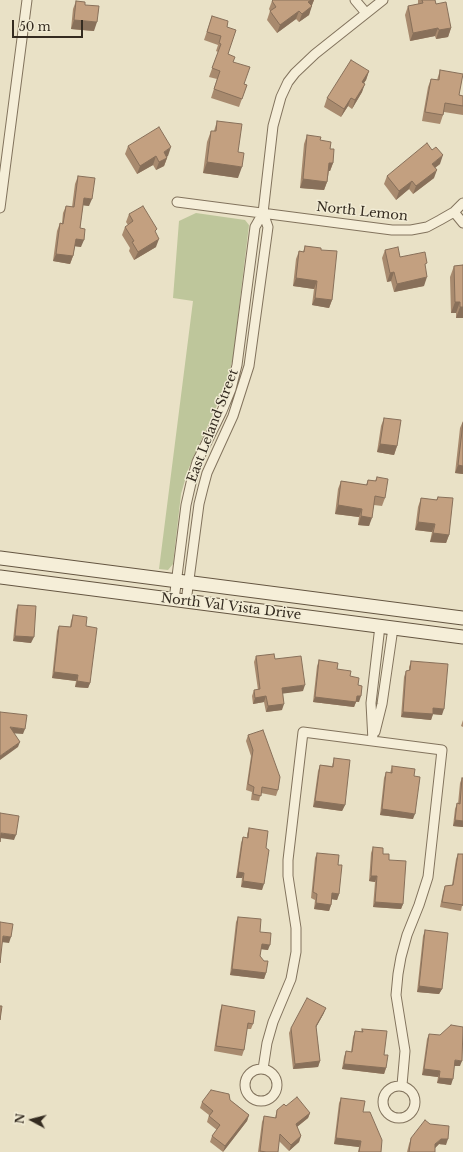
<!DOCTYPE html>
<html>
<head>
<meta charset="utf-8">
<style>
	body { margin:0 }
	#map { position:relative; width:463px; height:1152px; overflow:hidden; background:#e9e1c6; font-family:"Libre Baskerville",serif }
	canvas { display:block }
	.north { position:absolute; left:12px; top:1100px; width:40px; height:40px; -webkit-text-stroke:3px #f1ebd4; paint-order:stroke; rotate:277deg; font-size:11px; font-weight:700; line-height:16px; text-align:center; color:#342b20 }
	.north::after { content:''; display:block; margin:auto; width:14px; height:18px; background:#342b20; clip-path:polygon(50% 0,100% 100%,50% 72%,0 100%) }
	.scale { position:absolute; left:12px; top:20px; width:71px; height:18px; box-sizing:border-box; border:2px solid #342b20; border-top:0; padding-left:5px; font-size:12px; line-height:14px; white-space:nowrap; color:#342b20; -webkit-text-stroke:3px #f1ebd4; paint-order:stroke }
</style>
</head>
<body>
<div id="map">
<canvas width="463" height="1152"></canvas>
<div class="north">N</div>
<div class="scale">50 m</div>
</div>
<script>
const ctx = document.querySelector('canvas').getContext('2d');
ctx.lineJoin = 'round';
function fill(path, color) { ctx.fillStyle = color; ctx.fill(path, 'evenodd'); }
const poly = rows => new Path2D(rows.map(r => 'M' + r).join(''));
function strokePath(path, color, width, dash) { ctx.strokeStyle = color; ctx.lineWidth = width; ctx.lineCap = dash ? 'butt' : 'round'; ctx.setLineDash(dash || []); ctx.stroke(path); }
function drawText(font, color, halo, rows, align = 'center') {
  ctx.font = font + ' "Libre Baskerville",serif'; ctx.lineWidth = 3; ctx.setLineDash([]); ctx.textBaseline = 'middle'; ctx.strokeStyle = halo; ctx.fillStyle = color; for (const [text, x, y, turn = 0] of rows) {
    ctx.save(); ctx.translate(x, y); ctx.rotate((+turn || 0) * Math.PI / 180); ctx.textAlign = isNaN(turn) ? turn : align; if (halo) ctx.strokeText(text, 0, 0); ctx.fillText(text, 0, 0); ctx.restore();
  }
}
const green = poly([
	[196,213,245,220,249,225,233,358,226,385,188,470,181,494,173,564,168,570,159,569,193,301,173,298,179,221]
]);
const minor = poly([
	[355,0,366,13],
	[177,202,392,230,411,230,427,227,440,220,454,212,463,203],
	[0,208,27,0],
	[454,212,463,223],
	[174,600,186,505,191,483,197,462,222,411,231,389,237,365,255,227,263,213,273,126,281,97,288,82,295,73,315,54,383,0],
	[186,602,199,504,203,488,207,473,233,416,249,366,268,227,263,213],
	[375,732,382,704,393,628],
	[373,741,371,703,380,626],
	'245 1085a16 16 0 1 1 32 0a16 16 0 1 1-32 0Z',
	[263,1069,267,1043,273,1022,291,979,296,952,296,928,288,876,288,860,303,732,442,750,428,877,419,905,407,935,401,957,398,974,396,995,405,1051,402,1085],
	'383 1102a16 16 0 1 1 32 0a16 16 0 1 1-32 0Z'
]);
const secondary = poly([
	[0,558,463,618],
	[0,577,463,637]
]);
const wall = poly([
	[273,0,314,0,312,5,311,6,309,15,299,22,296,19,277,33,267,20,270,11,269,9,272,1],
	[418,0,435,0,436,4,451,28,448,37,436,39,435,36,410,41,405,15,408,6,418,4],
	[76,1,85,5,94,31,71,29,73,9],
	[212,16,227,27,228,54,233,62,244,84,247,85,239,107,211,98,217,79,209,77,218,52,216,51,218,45,204,40],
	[440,70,459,95,463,96,463,115,444,112,440,124,422,121,428,87,431,79,437,80],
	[369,71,366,80,364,83,362,92,352,109,348,106,341,117,324,107,327,98],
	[217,121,238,152,238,178,203,173,207,142,211,131,214,131],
	[307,135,320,140,330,149,333,163,330,171,329,171,327,182,324,190,300,188,304,144],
	[128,146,168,156,166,157,167,158,164,166,156,170,153,165,137,174,125,154],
	[440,164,435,168,434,178,413,194,409,189,396,200,384,184,387,176],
	[78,176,89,206,83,205,80,228,81,247,75,246,73,256,70,264,53,261,57,231,60,223,62,223,63,213,66,206,72,207,75,184],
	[129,214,156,233,156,247,134,260,129,251,130,248,122,235,125,227,128,225,126,222],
	[305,246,321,250,332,300,329,308,312,305,314,289,293,286,296,259,299,251,303,252],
	[385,250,425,268,424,286,394,292,391,281,387,282,382,258],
	[463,265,463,318,456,318,456,313,451,313,450,277,454,266],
	[384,418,397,446,394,455,377,452,381,426],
	[463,421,463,474,455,473,460,428],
	[377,477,385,498,382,506,374,505,369,526,358,525,359,517,335,514,338,489,341,481,366,485,368,480,375,481],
	[438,497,449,535,446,543,430,542,432,532,415,530,418,507,421,498,436,500],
	[18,605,31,643,13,641,16,610],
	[73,615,86,626,90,683,88,688,75,687,76,681,52,678,57,631,59,626,70,627,71,621],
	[256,656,275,659,303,691,282,693,282,710,266,712,264,702,253,704,252,696,254,690,258,690,254,662],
	[319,660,337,669,350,676,358,685,359,702,356,702,354,707,313,702,317,666],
	[411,661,442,715,433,714,431,720,401,717,404,677,406,671,409,671,409,667],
	[463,720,463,727,461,726],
	[248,735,278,790,276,796,261,793,259,801,251,800,252,792,246,790,251,756,246,741],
	[334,758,345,805,342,811,313,807,318,771,320,765,332,766],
	[392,766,414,776,413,819,380,815,384,778,386,772,390,773],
	[462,778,463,827,453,826,455,809,457,803,458,804,460,783],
	[249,828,266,848,262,890,241,887,242,878,236,878,241,843,243,837,247,838,247,834],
	[373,847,383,854,389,860,403,904,401,909,373,907,375,882,369,881,371,853],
	[317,853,338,865,339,894,337,900,332,899,331,905,329,911,314,909,315,900,311,898,315,858],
	[458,854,463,854,463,906,462,906,461,911,440,907,443,892,445,886,452,885,456,859],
	[238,917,260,932,268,950,261,949,260,956,266,973,264,979,230,975,236,922],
	[425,930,442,989,439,994,417,992,423,936],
	[222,1005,253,1024,251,1029,247,1029,244,1050,242,1056,214,1051,220,1011],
	[324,1013,316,1027,320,1061,318,1067,293,1069,289,1033,291,1028],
	[362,1029,384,1055,386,1068,384,1074,342,1069,344,1057,346,1051,351,1052,353,1037,355,1031,361,1032],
	[429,1034,460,1066,454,1066,451,1085,437,1083,438,1077,422,1075,427,1039],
	[341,1098,381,1152,358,1152,359,1147,334,1144,339,1103],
	[230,1100,249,1115,247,1121,223,1152,210,1142,212,1136,217,1130,207,1122,209,1115,200,1108,202,1102],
	[286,1106,310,1113,308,1118,297,1127,301,1136,299,1142,289,1151,279,1141,278,1152,258,1152,262,1122,264,1116,275,1118,277,1110],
	[411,1138,446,1145,439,1144,435,1148,435,1152,407,1152,409,1144]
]);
const shadedWall = poly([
	[311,0,314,0,312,5,305,10,308,2],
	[312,6,309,15,299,22,302,14],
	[299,11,296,19,277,33,280,25],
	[74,20,97,22,94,31,71,29],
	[438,28,435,36,410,41,413,33],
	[451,28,448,37,436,39,439,30],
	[369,71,366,80,359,90,362,82],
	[365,84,362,92,352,109,355,100],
	[351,98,348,106,341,117,344,109],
	[171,147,168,156,161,160,164,152],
	[443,155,440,164,429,172,432,164],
	[156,156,153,165,137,174,140,166],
	[167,158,164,166,156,170,159,162],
	[207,162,242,167,238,178,203,173],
	[329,163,333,163,330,171,326,171],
	[437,170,434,178,413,194,416,186],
	[303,179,327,182,324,190,300,188],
	[412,181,409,189,396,200,399,191],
	[84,198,92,199,89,206,81,205],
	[76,239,84,240,81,247,73,246],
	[159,239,156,247,134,260,138,252],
	[56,254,73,256,70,264,53,261],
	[394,272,391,281,387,282,390,273],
	[427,277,424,286,394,292,397,284],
	[296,278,317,281,314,289,293,286],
	[315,298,332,300,329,308,312,305],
	[455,302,460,302,456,313,451,313],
	[460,307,463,307,463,318,456,318],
	[380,444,397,446,394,455,377,452],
	[458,465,463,466,463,474,455,473],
	[338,505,362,509,359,517,335,514],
	[361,516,372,518,369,526,358,525],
	[418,522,435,524,432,532,415,530],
	[433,533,449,535,446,543,430,542],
	[15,636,34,637,31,643,13,641],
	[54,672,78,675,76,681,52,678],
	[77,681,90,683,88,688,75,687],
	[305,685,303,691,280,694,282,688],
	[266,696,264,702,253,704,255,698],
	[357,696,361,696,359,702,355,701],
	[315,697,356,702,354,707,313,702],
	[284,704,282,710,266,712,268,706],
	[433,708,444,709,442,715,431,714],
	[403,712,433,714,431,720,401,717],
	[10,727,25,729,23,734,8,733],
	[20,742,18,747,0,760,0,756],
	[315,801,345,805,342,811,313,807],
	[382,809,415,814,413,819,380,815],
	[455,820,463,821,463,827,453,826],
	[1,833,16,835,14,840,0,838],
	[238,872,244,873,242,878,236,878],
	[371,876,377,876,375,882,369,881],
	[243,881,264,884,262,890,241,887],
	[332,893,339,894,337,900,330,899],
	[375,902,403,904,401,909,373,907],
	[316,903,331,905,329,911,314,909],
	[3,936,11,937,9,943,1,942],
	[262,944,270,945,268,950,260,949],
	[232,969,266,973,264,979,230,975],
	[419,986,442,989,439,994,417,992],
	[326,1008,324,1013,314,1031,316,1026],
	[455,1060,462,1061,460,1066,453,1066],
	[320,1061,318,1067,293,1069,295,1064],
	[344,1064,386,1068,384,1074,342,1069],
	[424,1069,440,1071,438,1077,422,1075],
	[439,1078,453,1079,451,1085,437,1083],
	[310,1113,308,1118,293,1130,296,1124],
	[249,1115,247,1121,223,1152,225,1146],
	[301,1136,299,1142,289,1151,291,1145],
	[336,1138,361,1141,359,1147,334,1144],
	[441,1139,448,1139,446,1145,439,1144,433,1150,435,1144]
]);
const building = poly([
	[273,0,311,0,308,2,312,6,302,14,299,11,280,25,270,11,276,7,272,1,273,0],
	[422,0,435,0,436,4,446,2,451,28,439,30,438,28,413,33,408,6,423,3,422,0],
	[76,1,85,2,85,5,99,6,97,22,74,20,76,1],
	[212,16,228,21,227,27,236,30,228,54,235,57,233,62,250,67,244,84,247,85,242,99,214,89,220,71,212,68,221,44,219,43,221,36,207,32,212,16],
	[351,60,369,71,362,82,365,84,355,100,351,98,344,109,327,98,351,60],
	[440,70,463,74,459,95,463,96,463,106,445,103,443,115,425,112,431,79,439,80,440,70],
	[217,121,242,124,238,152,244,153,242,167,207,162,211,131,216,131,217,121],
	[159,127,171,147,164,152,167,158,159,162,156,156,140,166,128,146,159,127],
	[307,135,321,137,320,140,331,142,330,149,334,149,333,163,329,163,327,182,303,179,307,135],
	[427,143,432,150,436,147,443,155,432,164,437,170,416,186,412,181,399,191,387,176,427,143],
	[78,176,95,178,92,199,84,198,80,228,85,229,84,240,76,239,73,256,56,254,60,223,63,224,66,206,74,207,78,176],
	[143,206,157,229,155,231,159,239,138,252,132,242,134,241,125,227,133,221,129,214,143,206],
	[305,246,321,248,321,250,337,251,332,300,315,298,317,281,296,278,299,251,304,252,305,246],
	[398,247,400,257,425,252,427,263,425,264,427,277,397,284,394,272,390,273,385,250,398,247],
	[463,265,463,307,460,307,460,302,455,302,454,266,463,265],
	[384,418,401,420,397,446,380,444,384,418],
	[463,423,463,466,458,465,463,423],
	[377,477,388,479,385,498,375,496,372,518,361,516,362,509,338,505,341,481,367,485,368,480,376,481,377,477],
	[438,497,453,498,449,535,433,533,435,524,418,522,421,498,437,500,438,497],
	[18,605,36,606,34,637,15,636,18,605],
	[73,615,87,617,86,626,97,628,90,683,77,681,78,675,54,672,59,626,71,627,73,615],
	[274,654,275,659,301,656,305,685,282,688,284,704,268,706,266,696,255,698,254,690,260,689,256,656,274,654],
	[319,660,338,663,337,669,351,671,350,676,359,678,358,685,362,686,361,696,357,696,356,702,315,697,319,660],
	[411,661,448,664,444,709,433,708,433,714,403,712,406,671,410,670,411,661],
	[0,712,27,715,25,729,10,727,20,742,0,756,0,712],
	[263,730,280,777,278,790,262,787,261,796,253,794,254,787,248,784,253,750,248,735,263,730],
	[334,758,350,760,345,805,315,801,320,765,333,767,334,758],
	[392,766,415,769,414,776,420,777,415,814,382,809,386,772,392,773,392,766],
	[462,778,463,778,463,821,455,820,457,803,460,804,462,778],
	[0,813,19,816,16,835,1,833,0,842,0,813],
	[249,828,268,831,266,848,269,850,264,884,243,881,244,873,238,872,243,837,248,838,249,828],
	[373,847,383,848,383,854,389,854,389,860,406,861,403,904,375,902,377,876,371,876,373,847],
	[317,853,339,855,338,865,342,865,339,894,332,893,331,905,316,903,317,894,313,892,317,853],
	[458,854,463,854,463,905,442,902,445,886,453,885,458,854],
	[238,917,261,919,260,932,271,933,270,945,262,944,260,956,264,961,268,961,266,973,232,969,238,917],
	[0,922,13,924,11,937,3,936,0,963,0,922],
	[425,930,448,933,442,989,419,986,425,930],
	[307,998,326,1008,316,1026,320,1061,295,1064,291,1028,307,998],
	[222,1005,255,1011,253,1024,248,1023,244,1050,216,1046,222,1005],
	[0,1006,2,1006,0,1020,0,1006],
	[451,1025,463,1027,462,1061,455,1060,453,1079,439,1078,440,1071,424,1069,429,1034,440,1035,451,1025],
	[362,1029,387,1031,384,1055,388,1055,386,1068,344,1064,346,1051,352,1052,355,1031,363,1032,362,1029],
	[211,1090,229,1094,230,1100,249,1115,225,1146,212,1136,220,1125,209,1116,213,1111,202,1102,211,1090],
	[297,1097,310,1113,296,1124,301,1136,291,1145,280,1134,278,1152,266,1152,260,1151,264,1116,276,1118,277,1110,284,1104,286,1106,297,1097],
	[341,1098,365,1101,363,1112,370,1112,382,1140,381,1152,359,1152,361,1141,336,1138,341,1098],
	[425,1120,430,1124,449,1126,448,1139,441,1139,435,1144,435,1152,409,1152,411,1138,425,1120]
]);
const streetNames = [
	["North Lemon",362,212,6],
	["East Leland Street",213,426,-69],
	["North Val Vista Drive",231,607,7]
];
fill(green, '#bec69b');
strokePath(minor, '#82735d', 11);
strokePath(secondary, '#645541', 15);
strokePath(minor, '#f5eed8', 9);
strokePath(secondary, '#f5eed8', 13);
fill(wall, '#a88a6e');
fill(shadedWall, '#88705a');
fill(building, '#c3a080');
strokePath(building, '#88705a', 1);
drawText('13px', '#342b20', '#f1ebd4', streetNames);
</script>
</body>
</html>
